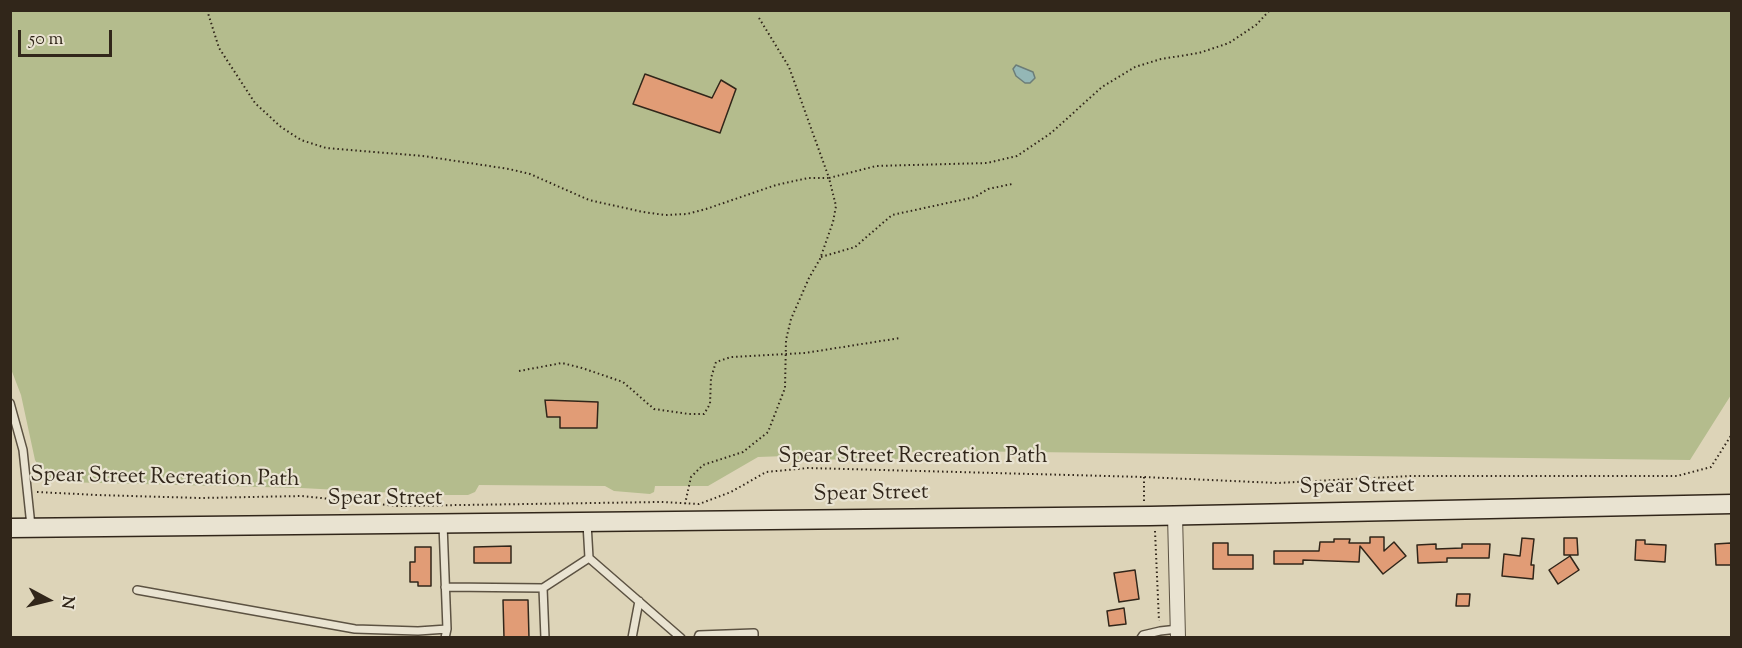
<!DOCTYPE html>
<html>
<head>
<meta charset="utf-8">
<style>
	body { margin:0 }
	#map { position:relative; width:1742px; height:648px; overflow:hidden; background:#ddd4b8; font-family:"Sorts Mill Goudy",serif }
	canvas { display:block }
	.frame { position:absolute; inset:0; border:12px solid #31261a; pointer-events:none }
	.north { position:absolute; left:18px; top:570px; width:60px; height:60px; -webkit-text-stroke:4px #e9e3d1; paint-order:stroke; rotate:97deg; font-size:16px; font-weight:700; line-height:24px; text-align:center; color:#31261a }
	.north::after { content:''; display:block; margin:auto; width:21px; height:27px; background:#31261a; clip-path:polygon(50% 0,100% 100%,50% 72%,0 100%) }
	.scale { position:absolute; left:18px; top:30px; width:94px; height:27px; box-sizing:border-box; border:3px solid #31261a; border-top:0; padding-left:8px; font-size:18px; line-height:21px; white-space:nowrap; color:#31261a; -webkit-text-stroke:4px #e9e3d1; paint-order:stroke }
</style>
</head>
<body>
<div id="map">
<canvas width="1742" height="648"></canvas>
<div class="frame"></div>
<div class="north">N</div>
<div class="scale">50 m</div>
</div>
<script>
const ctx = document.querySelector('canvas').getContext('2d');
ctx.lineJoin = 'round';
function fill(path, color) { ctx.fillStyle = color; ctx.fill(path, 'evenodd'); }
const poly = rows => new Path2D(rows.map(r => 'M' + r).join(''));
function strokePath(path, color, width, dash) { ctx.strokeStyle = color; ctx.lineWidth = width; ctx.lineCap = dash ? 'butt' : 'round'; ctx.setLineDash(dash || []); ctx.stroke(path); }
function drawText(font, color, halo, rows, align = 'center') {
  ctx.font = font + ' "Sorts Mill Goudy",serif'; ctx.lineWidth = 4.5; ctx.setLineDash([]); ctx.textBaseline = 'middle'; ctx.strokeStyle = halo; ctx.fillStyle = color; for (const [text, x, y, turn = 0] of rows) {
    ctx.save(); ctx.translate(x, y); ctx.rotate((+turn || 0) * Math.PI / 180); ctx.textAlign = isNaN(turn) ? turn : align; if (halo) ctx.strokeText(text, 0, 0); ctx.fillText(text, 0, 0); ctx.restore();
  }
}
const green = poly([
	[11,11,1731,11,1731,395,1690,460,949,451,904,452,901,458,892,460,790,459,786,456,758,457,708,486,655,486,654,492,650,494,614,491,605,486,479,485,475,492,468,495,435,495,301,488,61,482,45,476,35,460,21,395,11,369]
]);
const water = poly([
	[1016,65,1033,72,1035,78,1030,83,1025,83,1016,76,1013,69,1016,65]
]);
const building = poly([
	[645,74,712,98,721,80,736,89,720,133,633,104,645,74],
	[545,400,598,402,597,428,560,428,560,417,547,417,545,400],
	[1370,537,1384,537,1384,551,1394,542,1406,556,1383,574,1360,546,1359,562,1303,560,1303,564,1274,564,1274,551,1319,551,1320,542,1334,542,1334,539,1350,539,1349,543,1370,543,1370,537],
	[1522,538,1534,539,1531,565,1534,565,1533,579,1502,576,1504,554,1520,556,1522,538],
	[1564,538,1577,538,1578,555,1564,555,1564,538],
	[1636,540,1645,540,1645,544,1666,545,1665,562,1635,560,1636,540],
	[1213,543,1228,543,1228,555,1253,555,1253,569,1213,569,1213,543],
	[1731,543,1731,565,1716,565,1715,544,1731,543],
	[1436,544,1436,549,1462,548,1462,544,1490,544,1489,558,1447,558,1447,562,1418,563,1417,545,1436,544],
	[511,546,511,563,474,563,474,547,511,546],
	[415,547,431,547,431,586,418,586,418,582,410,582,410,562,415,562,415,547],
	[1570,556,1579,570,1558,584,1549,570,1570,556],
	[1135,570,1139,599,1119,602,1114,573,1135,570],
	[1457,594,1470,594,1469,606,1456,606,1457,594],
	[503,600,528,600,529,638,504,638,503,600],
	[1124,608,1126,624,1109,626,1107,611,1124,608]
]);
const path = poly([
	[207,10,219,48,255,103,281,127,301,140,326,148,423,156,509,169,530,174,589,200,643,212,665,215,687,214,706,209,776,185,808,178,829,178,836,206,833,222,820,259,809,278,791,319,786,340,785,388,768,432,743,452,703,465,691,477,685,504],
	[759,18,789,67,829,178,876,166,987,163,1017,156,1051,133,1102,87,1135,67,1161,59,1199,53,1229,43,1256,25,1270,10],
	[821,257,855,247,892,215,975,197,988,189,1012,184],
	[519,371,562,363,582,368,623,382,654,409,689,414,704,414,710,404,711,378,716,362,731,357,805,353,900,338],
	[37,492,97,495,200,498,302,496,397,506,661,502,699,504,731,492,766,472,808,468,1144,477,1277,483,1410,476,1677,476,1711,467,1732,434],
	[1144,501,1144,477],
	[1155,531,1159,621]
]);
const lane = poly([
	[10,403,23,450,31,526],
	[587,523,589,558,681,638],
	[443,524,447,629,445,638],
	[445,587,543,588,589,558],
	[543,588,545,638],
	[137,590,355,629,418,631,447,629],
	[632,638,639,601],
	[698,638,699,635,754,633,754,638],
	[1141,638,1143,635,1160,631,1178,629]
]);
const street = poly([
	[1175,515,1178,638]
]);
const secondary = poly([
	[10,528,1150,516,1732,504]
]);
const streetNames = [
	["Spear Street Recreation Path",913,458],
	["Spear Street Recreation Path",165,479,1],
	["Spear Street",1357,488,-1],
	["Spear Street",871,495,-1],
	["Spear Street",385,500]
];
fill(green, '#b4bc8d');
fill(water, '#94b7b6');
strokePath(water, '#6c7d78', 1.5);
fill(building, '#e19c76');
strokePath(building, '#31261a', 1.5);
strokePath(lane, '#5c5242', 10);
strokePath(street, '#5c5242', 16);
strokePath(secondary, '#31261a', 21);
strokePath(path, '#31261a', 2, [1.5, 3]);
strokePath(lane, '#e9e3d1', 7);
strokePath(street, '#e9e3d1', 14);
strokePath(secondary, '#e9e3d1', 18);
drawText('22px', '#31261a', '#e9e3d1', streetNames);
</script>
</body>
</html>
